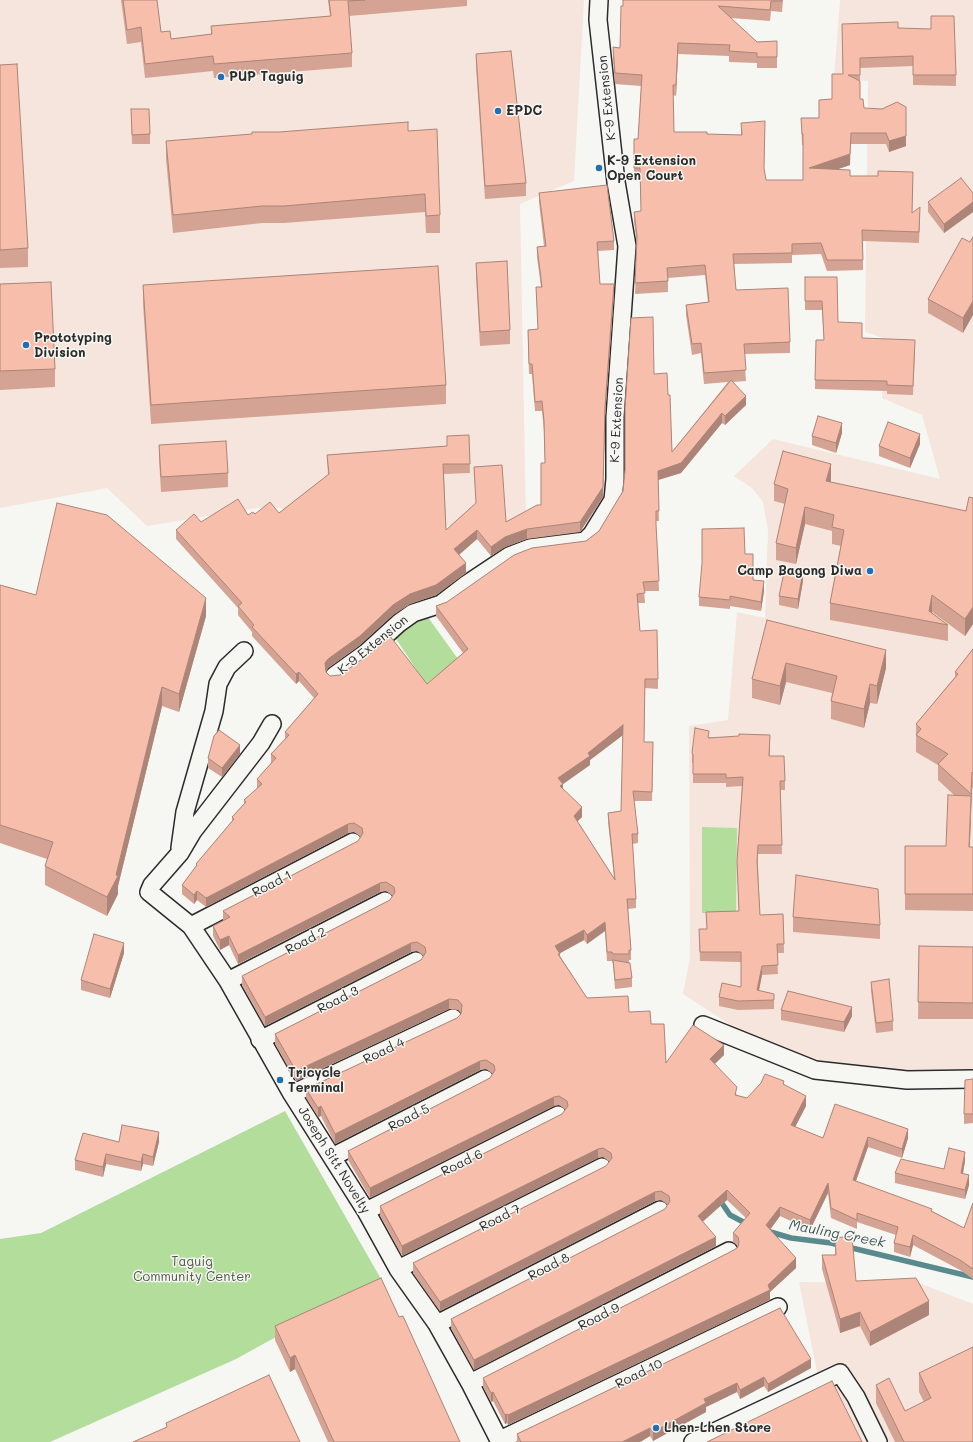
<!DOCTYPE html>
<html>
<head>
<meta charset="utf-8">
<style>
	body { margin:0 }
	canvas { display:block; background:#f6f6f2 }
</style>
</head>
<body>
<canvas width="973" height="1442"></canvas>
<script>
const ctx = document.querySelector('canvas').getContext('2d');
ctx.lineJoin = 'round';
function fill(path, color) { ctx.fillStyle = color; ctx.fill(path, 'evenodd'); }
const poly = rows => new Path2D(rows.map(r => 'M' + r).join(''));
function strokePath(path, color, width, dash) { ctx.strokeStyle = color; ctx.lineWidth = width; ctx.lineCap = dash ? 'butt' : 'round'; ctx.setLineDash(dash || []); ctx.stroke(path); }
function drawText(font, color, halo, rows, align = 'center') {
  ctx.font = font + ' Mali,sans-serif'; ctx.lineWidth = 3; ctx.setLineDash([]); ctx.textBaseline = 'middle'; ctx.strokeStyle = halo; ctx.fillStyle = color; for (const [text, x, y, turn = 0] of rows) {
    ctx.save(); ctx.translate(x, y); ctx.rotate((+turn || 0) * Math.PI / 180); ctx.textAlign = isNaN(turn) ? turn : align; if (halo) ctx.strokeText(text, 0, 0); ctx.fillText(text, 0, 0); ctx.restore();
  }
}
const built = poly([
	[0,0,584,0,574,181,520,204,526,523,385,528,328,519,270,506,147,526,107,488,0,508],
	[840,0,973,0,973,1072,908,1073,817,1063,749,1037,683,994,690,957,689,726,728,720,737,612,765,618,768,530,763,502,752,488,734,476,773,439,940,479,922,415,882,398,883,338,865,332,868,81,834,78],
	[799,1282,919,1283,973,1304,973,1442,708,1442,820,1387]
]);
const green = poly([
	[425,613,458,659,426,684,394,636],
	[702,827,737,828,736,913,702,913],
	[285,1111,381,1279,236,1359,50,1442,0,1442,0,1239,41,1233]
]);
const stream = poly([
	[719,1199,730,1215,749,1225],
	[767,1231,791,1238,831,1243,973,1277]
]);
const minor = poly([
	[334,676,366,653,399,623,413,613,441,604,467,584,509,556,530,548,585,541,592,534,613,500,615,479,615,417,627,246,616,182,598,20,599,0],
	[272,724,261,743,193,831,180,853,152,885,149,892,191,926,228,981,292,1094,366,1211,398,1269,437,1324,470,1383,500,1442],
	[180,848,185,812,214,711,218,684,227,667,244,651],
	[191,926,353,842],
	[228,981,385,901],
	[703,1025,815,1070,907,1080,973,1079],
	[260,1040,416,961],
	[292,1094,453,1018],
	[332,1157,485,1079],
	[366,1211,558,1115],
	[398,1269,602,1167],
	[437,1324,660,1210],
	[470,1383,729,1251],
	[500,1440,778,1307],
	[693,1442,840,1373,856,1397,878,1442]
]);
const wall = poly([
	[121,0,157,0,161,32,171,39,211,34,211,26,330,16,328,0,467,0,467,6,349,16,352,53,352,67,214,78,213,71,145,78,141,42,127,44],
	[623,0,783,0,782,12,771,11,770,21,731,18,757,42,777,41,777,68,757,68,757,63,729,62,729,56,678,54,676,96,673,95,674,132,707,134,741,135,741,123,764,169,766,180,803,180,803,145,802,145,801,118,819,118,832,99,843,74,842,24,898,28,956,75,956,86,913,85,913,66,860,68,860,99,864,108,906,146,889,152,886,144,851,144,850,165,838,169,850,176,913,183,912,213,920,218,919,243,863,241,863,270,827,271,821,254,792,255,792,263,734,264,736,290,790,342,790,353,744,354,746,381,733,382,746,405,725,425,722,423,681,473,658,480,659,521,656,521,656,528,659,591,644,591,645,603,638,603,640,631,658,679,658,689,645,688,644,742,653,751,652,801,634,801,638,834,638,843,632,844,636,899,636,908,628,909,631,950,631,960,629,960,629,963,632,978,632,987,615,989,613,964,612,961,607,961,605,931,587,944,584,940,560,953,560,956,587,998,629,1012,651,1024,666,1063,724,1055,715,1064,737,1095,747,1098,784,1084,806,1106,795,1127,823,1138,835,1104,908,1138,902,1158,868,1147,856,1181,932,1211,964,1228,973,1203,973,1279,960,1270,913,1245,910,1257,894,1252,894,1243,896,1235,857,1222,857,1229,831,1218,828,1193,810,1230,780,1216,770,1230,796,1268,770,1292,770,1300,508,1425,507,1423,505,1424,493,1401,491,1402,483,1387,483,1378,734,1250,738,1246,733,1242,733,1233,746,1218,727,1200,702,1222,716,1246,474,1370,451,1328,451,1319,665,1209,668,1205,661,1200,655,1201,440,1311,413,1273,413,1263,606,1166,610,1162,603,1157,598,1158,402,1256,380,1215,380,1206,562,1114,566,1110,559,1105,554,1106,370,1198,348,1160,348,1151,490,1078,493,1074,486,1069,480,1070,335,1144,321,1116,318,1117,306,1098,306,1089,457,1018,461,1013,458,1010,449,1009,296,1081,275,1044,275,1034,421,960,424,956,417,951,411,952,265,1026,242,985,242,976,390,900,393,896,386,891,380,892,238,964,229,945,220,950,213,936,213,926,223,921,223,911,358,841,361,837,354,832,348,833,206,907,197,900,194,904,182,894,182,885,196,867,196,864,232,821,232,817,244,804,244,800,257,789,257,779,271,763,271,754,285,739,285,732,314,698,299,681,296,684,252,636,252,632,238,615,238,608,176,539,176,530,201,522,255,514,279,513,328,475,327,455,447,446,469,435,470,473,444,474,446,530,476,503,474,467,506,522,541,505,545,463,544,431,542,411,535,411,532,374,529,374,528,339,528,330,538,329,536,287,541,287,537,257,537,247,544,246,539,202,539,193,614,241,614,250,598,251,600,284,614,294,605,416,603,497,580,532,527,539,505,547,491,556,477,539,459,555,466,573,436,595,410,604,393,615,360,645,328,668,326,672,330,676,427,684,463,653,436,616,436,606,447,602,586,541,599,531,623,491,654,374,668,395,672,452,728,382,704,384,701,353,692,355,686,315,686,305,708,302,705,275,668,278,668,292,635,294,637,243,634,222,634,212,641,211,640,179,634,179,634,139,638,139,641,86,615,84,613,58,613,47,620,48,623,6],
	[623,735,621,811,608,813,608,822,614,878,577,821,582,817,563,789,563,784,590,765,590,760],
	[476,54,526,183,526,196,485,199,476,66],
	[0,65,28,248,28,267,0,268],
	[131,109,150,134,150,144,132,144],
	[408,131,440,215,440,233,426,233,425,212,284,223,262,223,173,233,166,159,166,141],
	[973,193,973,212,944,233,928,212,928,202],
	[970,242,963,333,928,313,928,299],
	[476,263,510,330,510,344,480,346,476,277],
	[805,277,838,322,862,338,915,349,913,395,887,394,887,391,815,389,816,340,824,340,822,310,805,310],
	[0,284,55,369,55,387,0,390],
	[143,285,446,385,446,404,151,424,143,304],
	[842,433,836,453,812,445,812,436],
	[920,444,910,468,879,456,879,446],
	[159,445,228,473,228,487,161,492,159,459],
	[831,481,830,482,966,511,973,498,973,624,965,636,932,612,932,613,948,625,948,641,830,620,830,603,841,546,832,544,832,531,805,524,796,564,776,560,776,543,785,504,774,501,774,484],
	[745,554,753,580,764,591,761,611,730,606,730,609,699,606,699,597],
	[803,581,798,609,779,605,779,596],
	[0,585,36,595,206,616,179,712,162,706,118,886,118,894,107,916,45,885,45,866,47,859,0,843],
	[767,620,886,668,877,704,870,703,864,728,831,719,831,701,832,693,786,682,780,705,752,698,752,679],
	[973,649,973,789,972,788,970,847,973,847,973,911,905,910,905,846,946,846,954,795,938,780,938,765,916,752,916,724,955,677,955,672],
	[709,737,770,745,770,756,785,781,785,790,780,790,782,854,758,854,758,866,760,915,783,914,784,953,777,953,778,974,762,975,759,991,774,994,774,1009,738,1010,719,1006,719,997,741,987,741,962,700,961,699,929,707,929,706,912,739,911,737,861,742,786,726,787,726,783,693,783,693,763,692,763,692,753],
	[240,754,222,777,208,768,208,758],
	[793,917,880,925,880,939,793,932],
	[919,946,973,947,973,1019,918,1019],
	[124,953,110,998,81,990,81,980],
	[871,982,893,1021,893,1031,876,1033,871,991],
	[781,1010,852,1016,844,1032,781,1020],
	[973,1079,973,1123,964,1124,964,1114],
	[119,1142,159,1142,153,1166,143,1164,141,1171,106,1164,103,1177,75,1170,75,1160],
	[965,1161,963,1174,969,1185,965,1199,895,1183,895,1173,944,1169],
	[835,1238,856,1281,929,1315,870,1346,860,1326,840,1333,822,1269,822,1255,835,1255],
	[780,1308,811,1368,768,1392,764,1386,740,1399,737,1392,706,1407,706,1412,653,1441,650,1436,640,1442,517,1442,517,1434],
	[399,1317,460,1442,328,1442,295,1369,290,1372,275,1340,275,1326],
	[919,1373,973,1442,895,1442,876,1403,876,1385,905,1411,924,1402,919,1392]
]);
const shadedWall = poly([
	[678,43,678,54,676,96,676,85],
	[906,136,906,146,889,152,889,141],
	[850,154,850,165,809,179,809,168],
	[973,202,973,212,944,233,944,224],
	[614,284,614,294,605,416,603,497,580,532,580,522,605,407],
	[973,301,973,315,963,333,963,318],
	[746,396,746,405,725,425,725,416],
	[722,413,722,423,681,473,658,480,658,471],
	[842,423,842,433,836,453,836,443],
	[920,434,920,444,910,468,910,458],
	[831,464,831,481,826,498,826,481],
	[805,507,805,524,796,564,796,548],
	[527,529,527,539,505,547,491,556,491,547,505,537],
	[477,530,477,539,454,559,454,549],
	[466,563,466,573,436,595,410,604,393,615,360,645,328,668,325,672,325,663,328,659,393,605,410,594],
	[803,572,803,581,798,609,798,599],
	[764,581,764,591,761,611,761,602],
	[932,595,932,612,930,622,929,611],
	[206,598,206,616,179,712,179,694],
	[973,607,973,624,965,636,965,619],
	[886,650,886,668,877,704,877,686],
	[786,663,786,682,780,705,780,686],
	[299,672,299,681,296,684,296,674],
	[870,684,870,703,864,728,864,709],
	[162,687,162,706,118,886,118,894,107,916,107,897,116,875],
	[623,725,623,735,590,760,590,765,563,784,563,794,558,778,588,753],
	[240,745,240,754,222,777,222,768],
	[972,772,972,788,971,810,971,794],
	[971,796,971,812,969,863,969,847],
	[582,807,582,817,574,825,574,816],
	[348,824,348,833,206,907,206,898],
	[380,883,380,892,238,964,238,955],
	[197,891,197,900,194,904,194,895],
	[605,922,605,931,587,944,587,935],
	[584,930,584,940,555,956,555,946],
	[229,936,229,945,220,950,220,940],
	[124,943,124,953,110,998,110,989],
	[411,943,411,952,265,1026,265,1017],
	[762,966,762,975,757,999,757,990],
	[449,999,449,1009,296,1081,296,1071],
	[852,1007,852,1016,844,1032,844,1022],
	[724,1045,724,1055,710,1068,710,1059],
	[480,1061,480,1070,335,1144,335,1134],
	[806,1096,806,1106,791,1135,791,1125],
	[554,1097,554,1106,370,1198,370,1188],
	[321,1106,321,1116,318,1117,318,1108],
	[908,1129,908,1138,902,1158,902,1149],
	[159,1132,159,1142,153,1166,153,1157],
	[868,1137,868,1147,853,1189,853,1180],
	[598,1149,598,1158,402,1256,402,1246],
	[965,1152,965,1161,961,1183,961,1173],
	[106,1154,106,1164,103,1177,103,1167],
	[143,1154,143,1164,141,1171,141,1162],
	[969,1175,969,1185,965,1199,965,1190],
	[828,1183,828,1193,810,1230,810,1220],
	[727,1190,727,1200,698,1226,698,1216],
	[655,1192,655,1201,440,1311,440,1302],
	[780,1207,780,1216,766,1235,766,1225],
	[913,1235,913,1245,910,1257,910,1247],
	[716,1237,716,1246,474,1370,474,1360],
	[796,1258,796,1268,770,1292,770,1300,508,1425,508,1415,768,1285],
	[929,1301,929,1315,870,1346,870,1332],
	[860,1312,860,1326,840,1333,840,1319],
	[295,1355,295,1369,290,1372,290,1358],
	[811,1359,811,1368,768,1392,768,1384],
	[764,1377,764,1386,740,1399,740,1390],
	[737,1383,737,1392,706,1407,706,1412,653,1441,653,1432,704,1399],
	[493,1392,493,1401,491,1402,491,1393],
	[507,1414,507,1423,505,1424,505,1415],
	[650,1428,650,1436,640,1442,622,1442]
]);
const building = poly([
	[123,0,157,0,161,32,170,31,171,39,212,34,211,26,331,16,329,0,365,0,348,1,352,53,214,64,213,56,145,64,141,27,127,30,123,0],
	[623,0,782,0,782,1,771,1,770,10,718,6,757,42,777,41,777,57,757,57,757,53,729,51,730,45,678,43,676,85,673,85,674,132,707,132,707,134,742,135,741,123,765,121,764,168,766,180,803,180,803,134,802,134,801,118,819,118,819,100,832,99,832,74,843,74,842,24,898,22,898,28,931,29,931,16,954,16,956,75,913,75,913,56,860,58,860,75,848,75,860,81,860,99,863,99,864,108,882,109,897,102,906,107,906,136,889,141,886,133,851,133,850,154,809,168,850,170,850,176,878,176,878,171,913,172,912,213,920,207,919,232,862,230,863,260,827,260,821,243,792,244,792,253,733,254,736,290,788,288,790,342,744,344,746,370,704,373,701,343,692,344,686,305,709,302,705,265,667,268,668,281,635,283,637,236,634,212,641,211,640,168,634,168,634,139,638,139,642,75,615,73,613,47,620,48,621,6,623,6,623,0],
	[511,51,526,183,485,186,476,54,511,51],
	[17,64,28,248,0,250,0,65,17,64],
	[131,109,149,109,150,134,132,135,131,109],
	[408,122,408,131,437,129,440,215,426,216,425,194,284,206,262,206,173,215,166,141,252,134,252,132,279,132,408,122],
	[961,178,973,193,973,202,944,224,928,202,961,178],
	[607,185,614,241,597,242,600,284,614,284,605,407,603,487,580,522,527,529,505,537,491,547,477,530,454,549,466,563,436,585,410,594,393,605,360,636,328,659,325,663,326,672,330,676,340,675,372,652,390,636,427,684,468,649,436,606,447,602,514,555,532,548,586,541,599,531,623,491,625,470,625,408,631,318,653,317,654,374,667,373,668,395,670,395,672,452,731,380,746,396,725,416,722,413,681,463,658,471,659,511,656,511,656,524,659,581,643,582,645,593,637,594,640,631,657,630,658,679,645,679,644,742,653,742,652,792,633,791,638,834,632,834,636,899,627,899,631,950,629,950,629,954,613,954,612,952,607,952,605,922,587,935,584,930,555,946,560,954,558,954,587,998,628,996,629,1012,650,1011,651,1024,664,1024,666,1063,693,1025,724,1045,710,1059,737,1087,735,1095,747,1098,761,1083,765,1074,784,1081,783,1084,806,1096,791,1125,823,1138,835,1104,908,1129,902,1149,868,1137,853,1180,932,1209,931,1211,964,1228,973,1203,973,1269,960,1260,913,1235,910,1247,894,1243,898,1227,857,1213,857,1220,831,1208,828,1183,810,1220,780,1207,766,1225,796,1258,768,1285,770,1290,508,1415,507,1414,505,1415,493,1392,491,1393,483,1378,734,1250,738,1247,739,1242,738,1237,733,1233,750,1213,727,1190,698,1216,716,1237,474,1360,451,1319,665,1209,670,1201,669,1196,661,1191,655,1192,440,1302,413,1263,606,1166,612,1158,611,1153,603,1148,598,1149,402,1246,380,1206,562,1114,568,1106,567,1101,559,1096,554,1097,370,1188,348,1151,490,1078,495,1070,494,1065,486,1060,480,1061,335,1134,321,1106,318,1108,306,1089,457,1018,461,1014,462,1005,458,1000,449,999,296,1071,275,1034,421,960,426,952,425,947,417,942,411,943,265,1017,242,976,390,900,395,892,394,887,386,882,380,883,238,955,229,936,220,940,213,926,230,917,223,911,358,841,363,833,362,828,354,823,348,824,206,898,197,891,194,895,182,885,197,865,196,864,234,819,232,817,246,802,244,800,262,784,257,779,276,758,271,754,289,735,285,732,318,694,299,672,296,674,252,627,254,625,238,606,242,603,176,530,194,514,201,522,238,499,248,515,253,512,255,514,270,502,279,513,329,474,327,455,447,446,447,436,469,435,470,464,443,464,446,530,476,503,474,467,502,465,506,522,537,505,541,505,541,463,545,463,544,421,542,401,535,402,532,364,529,364,528,330,538,329,536,287,542,287,537,247,546,246,539,193,607,185],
	[623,725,621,811,608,813,615,880,574,816,582,807,560,786,563,784,558,778,590,756,588,753,623,725],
	[973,237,973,301,963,318,928,299,962,238,970,242,973,237],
	[507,261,510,330,480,332,476,263,507,261],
	[438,266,446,385,151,405,143,285,438,266],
	[805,277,837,277,838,322,862,323,862,338,915,340,913,386,887,385,887,381,815,380,816,340,824,340,822,301,805,301,805,277],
	[51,282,55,369,0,371,0,284,51,282],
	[818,416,842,423,836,443,812,436,818,416],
	[888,422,920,434,910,458,879,446,888,422],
	[226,441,228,473,161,477,159,445,226,441],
	[783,451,831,464,826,481,966,511,969,497,973,498,973,607,965,619,932,595,929,611,948,625,830,603,844,530,832,527,834,515,805,507,796,548,776,543,788,489,774,484,783,451],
	[57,503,107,515,206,598,179,694,162,687,116,875,118,876,107,897,45,866,53,842,0,825,0,585,36,595,57,503],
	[744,528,745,554,753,554,753,580,764,581,761,602,730,596,730,600,699,597,702,563,702,529,744,528],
	[785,568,803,572,798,599,779,596,785,568],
	[767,620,886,650,877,686,870,684,864,709,831,701,837,676,786,663,780,686,752,679,767,620],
	[973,649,973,773,972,772,971,794,938,764,948,754,916,735,921,729,916,724,958,674,955,672,973,649],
	[695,728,709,731,708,738,739,736,739,734,770,735,769,756,784,756,785,781,780,781,782,845,758,845,757,861,760,915,783,914,784,944,777,944,778,965,762,966,757,990,774,994,774,1000,738,1001,719,997,722,983,741,987,741,952,700,952,699,929,707,929,706,912,739,911,737,861,743,777,726,778,726,774,693,774,693,754,692,753,695,728],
	[219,730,240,745,222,768,208,758,214,736,219,730],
	[948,795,971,796,969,847,973,847,973,894,905,894,905,846,946,846,948,795],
	[796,875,878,889,880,925,793,917,796,875],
	[94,934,124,943,110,989,81,980,94,934],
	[919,946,973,947,973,1003,918,1002,919,946],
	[613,960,630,963,632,978,615,980,613,960],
	[889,979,893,1021,876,1023,871,982,889,979],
	[788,991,852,1007,844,1022,781,1010,788,991],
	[973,1079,973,1114,964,1114,965,1080,973,1079],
	[122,1125,159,1132,153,1157,143,1154,141,1162,106,1154,103,1167,75,1160,83,1133,119,1142,122,1125],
	[949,1148,965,1152,961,1173,969,1175,965,1190,895,1173,901,1159,944,1169,949,1148],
	[852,1236,856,1281,916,1278,929,1301,870,1332,860,1312,840,1319,822,1255,836,1255,835,1238,852,1236],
	[381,1278,399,1317,403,1316,460,1442,334,1442,295,1355,290,1358,275,1326,381,1278],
	[780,1308,811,1359,768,1384,764,1377,740,1390,737,1383,704,1399,706,1403,653,1432,650,1428,622,1442,521,1442,517,1434,780,1308],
	[973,1347,973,1442,904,1442,876,1385,889,1378,905,1411,931,1398,919,1373,973,1347],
	[269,1375,300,1442,133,1442,167,1427,166,1423,269,1375],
	[832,1381,862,1442,707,1442,832,1381]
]);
const markers = [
	[221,77,4,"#1f6fb2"],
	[498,111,4,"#1f6fb2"],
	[599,168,4,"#1f6fb2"],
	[26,345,4,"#1f6fb2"],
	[870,571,4,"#1f6fb2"],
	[280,1080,4,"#1f6fb2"],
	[656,1428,4,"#1f6fb2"]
];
const poiNames = [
	["PUP Taguig",229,77],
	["EPDC",506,111],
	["K-9 Extension",607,161],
	["Open Court",607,176],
	["Prototyping",34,338],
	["Division",34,353],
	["Camp Bagong Diwa",862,571,"right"],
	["Tricycle",288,1073],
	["Terminal",288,1088],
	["Lhen-Lhen Store",664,1428]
];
const streetNames = [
	["K-9 Extension",607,98,-96],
	["K-9 Extension",617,420,-87],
	["K-9 Extension",373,645,-39],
	["Road 1",272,884,-27],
	["Road 2",306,941,-27],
	["Road 3",338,1000,-27],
	["Road 4",384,1051,-25],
	["Road 5",409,1118,-27],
	["Joseph Sitt Novelty",334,1160,58],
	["Road 6",462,1163,-26],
	["Road 7",500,1218,-27],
	["Road 8",549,1267,-27],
	["Road 9",599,1317,-27],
	["Road 10",639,1374,-26]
];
const parkNames = [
	["Taguig",192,1262],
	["Community Center",192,1277]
];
const waterNames = [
	["Mauling Creek",837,1234,11]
];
fill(built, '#f6e5dd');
fill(green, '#b3dd9a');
strokePath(stream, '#598a8d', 5.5);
strokePath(minor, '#2b2b2b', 20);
strokePath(minor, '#f6f6f2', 17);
fill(wall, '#d4a393');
fill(shadedWall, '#ac8578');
fill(building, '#f6beab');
strokePath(building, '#ac8578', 1);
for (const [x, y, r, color] of markers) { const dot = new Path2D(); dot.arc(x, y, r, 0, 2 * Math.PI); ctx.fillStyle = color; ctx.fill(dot); strokePath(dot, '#f6f6f2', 1.5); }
drawText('bold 13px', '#2b2b2b', '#f6f6f2', poiNames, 'left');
drawText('13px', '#2b2b2b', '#f6f6f2', streetNames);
drawText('13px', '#4d5847', '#f6f6f2', parkNames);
drawText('italic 14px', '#425a5c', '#f6f6f2', waterNames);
</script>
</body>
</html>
